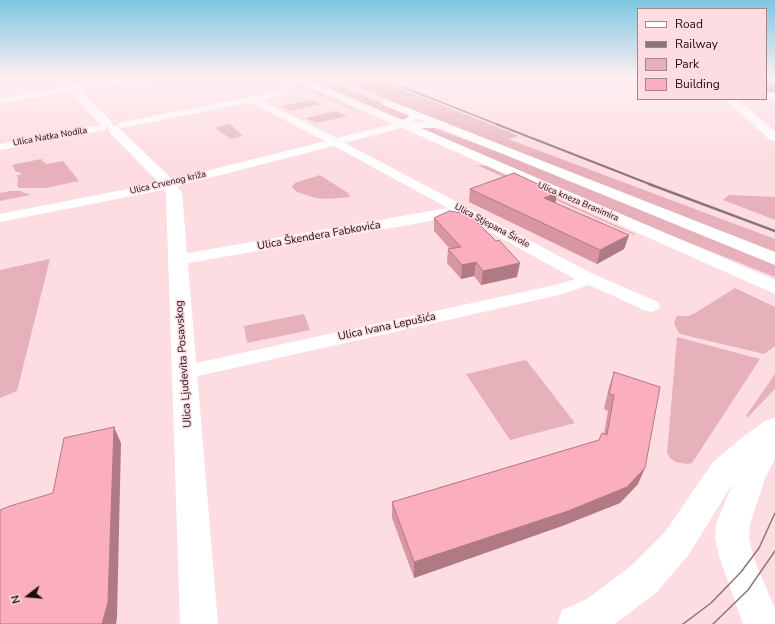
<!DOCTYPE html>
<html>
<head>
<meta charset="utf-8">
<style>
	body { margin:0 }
	#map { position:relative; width:775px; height:624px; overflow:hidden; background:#fddce2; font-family:"Nunito Sans",sans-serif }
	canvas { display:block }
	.legend { position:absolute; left:637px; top:8px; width:130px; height:92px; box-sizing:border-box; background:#fddce2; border:1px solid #a2898e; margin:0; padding:5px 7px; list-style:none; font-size:12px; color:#1a0d10 }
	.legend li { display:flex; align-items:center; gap:8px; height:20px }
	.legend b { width:20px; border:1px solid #a2898e }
	.north { position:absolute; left:8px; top:576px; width:40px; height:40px; -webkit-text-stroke:3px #fddce2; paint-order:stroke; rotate:254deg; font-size:11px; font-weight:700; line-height:16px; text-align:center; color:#1a0d10 }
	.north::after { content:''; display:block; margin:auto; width:14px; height:18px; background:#1a0d10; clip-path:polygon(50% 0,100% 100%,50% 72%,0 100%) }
</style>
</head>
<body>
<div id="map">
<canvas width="775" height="624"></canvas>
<ul class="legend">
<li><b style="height:5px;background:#fff"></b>Road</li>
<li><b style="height:5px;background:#8c757a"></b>Railway</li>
<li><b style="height:11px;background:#e6b1bb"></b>Park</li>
<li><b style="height:11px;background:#fbaebd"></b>Building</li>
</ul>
<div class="north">N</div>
</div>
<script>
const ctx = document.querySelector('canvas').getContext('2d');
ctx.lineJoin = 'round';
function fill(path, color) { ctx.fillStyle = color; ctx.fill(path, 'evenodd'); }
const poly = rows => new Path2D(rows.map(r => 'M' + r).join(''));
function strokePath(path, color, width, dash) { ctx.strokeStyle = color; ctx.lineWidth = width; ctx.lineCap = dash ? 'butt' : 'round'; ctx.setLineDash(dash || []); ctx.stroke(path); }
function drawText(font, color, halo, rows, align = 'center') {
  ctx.font = font + ' "Nunito Sans",sans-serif'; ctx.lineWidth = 3; ctx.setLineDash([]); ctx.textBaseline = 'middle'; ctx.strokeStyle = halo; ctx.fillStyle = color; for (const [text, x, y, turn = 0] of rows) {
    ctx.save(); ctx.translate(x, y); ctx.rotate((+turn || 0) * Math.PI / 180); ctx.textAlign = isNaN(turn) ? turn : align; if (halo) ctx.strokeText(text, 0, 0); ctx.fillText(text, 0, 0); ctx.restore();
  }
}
const green = poly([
	[280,77,286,77,310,88,376,120],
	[299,77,319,77,405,113,409,117,401,120],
	[331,77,371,77,490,124,519,136,508,139,775,239,775,254],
	[311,100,321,104,290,111,281,106],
	[336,111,347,116,316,123,305,118],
	[229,124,230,124,243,136,231,139,215,128],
	[419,127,434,128,533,165,775,265,775,277,600,207,418,128],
	[41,159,46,164,63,161,79,181,45,188,19,188,17,185,18,180,17,175,21,175,20,172,16,172,12,165],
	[477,165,486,166,635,234,634,235],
	[320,175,348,193,350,197,328,199,316,198,297,192,292,187,295,183],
	[10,191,20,191,30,195,0,201,0,193],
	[729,195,775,197,775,220,723,200],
	[50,259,17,391,0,398,0,270],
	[735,288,775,307,775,346,764,354,680,334,677,330,674,323,677,316,689,316,697,312],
	[304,314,310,330,247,343,244,326],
	[677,337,760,359,692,463,687,464,676,462,670,458,667,453],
	[526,360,575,423,510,440,466,374],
	[775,374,775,389,748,417,746,416]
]);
const minor = poly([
	[133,77,156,77,152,79,0,103,0,97,133,77],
	[288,89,292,92,291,94,261,100,337,138,397,123,411,116,416,119,413,122,446,123,447,125,446,127,442,128,401,128,345,143,593,274,658,302,660,306,658,310,651,312,644,310,589,285,559,295,185,379,177,377,174,372,177,367,555,285,575,279,459,215,414,224,177,265,171,264,169,260,171,256,177,255,448,208,334,146,158,191,0,222,0,214,158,183,325,141,254,104,247,103,122,128,117,125,122,122,288,89],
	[766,93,775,93,775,99,766,99,766,93],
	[101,125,106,128,105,130,0,150,0,144,101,125]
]);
const tertiary = poly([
	[56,77,67,77,111,121,112,126,117,126,174,181,182,193,218,624,180,624,166,193,162,186,109,132,108,127,103,127,56,77],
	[725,99,737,99,775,131,775,141,770,140,725,99],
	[775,418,775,444,735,480,689,554,658,591,615,624,557,624,562,610,587,599,632,565,665,532,713,462,744,436,765,421,775,418]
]);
const secondary = poly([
	[288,77,302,77,775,280,775,294,288,77],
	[387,100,775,252,775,265,383,105,382,103,387,100],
	[775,421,775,459,766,476,750,524,749,538,753,556,775,609,775,624,743,624,719,556,715,538,716,524,740,466,765,424,775,421]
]);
const tram = poly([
	[683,624,711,603,741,572,759,548,775,513],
	[713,624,748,590,775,551]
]);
const railFar2 = poly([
	[377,77,499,125]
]);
const railFar1 = poly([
	[496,124,652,185]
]);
const rail = poly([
	[649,184,775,231]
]);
const wall = poly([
	[470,189,555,203,629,235,624,249,597,264,469,202],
	[434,218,517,277,481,285,474,276,461,279,447,263,448,249,450,249,434,231],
	[614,372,638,484,620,503,562,526,414,578,392,518,392,502,599,440,604,434,608,411,604,409,609,387]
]);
const shadedWall = poly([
	[775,83,775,92,766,92,766,84],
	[557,193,555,206,544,198],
	[629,235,624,249,597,264,600,250],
	[476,262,474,276,461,279,462,265],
	[520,263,517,277,481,285,483,271],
	[114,427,121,443,117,617,116,624,102,624],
	[645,468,638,484,620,503,562,526,414,578,414,562]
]);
const building = poly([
	[766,77,775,77,775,83,766,84,766,77],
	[514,173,557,193,544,198,629,235,600,250,470,189,514,173],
	[449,211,469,214,496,241,499,240,520,263,483,271,476,262,462,265,448,249,461,247,434,218,449,211],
	[614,372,660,387,645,468,627,487,568,511,414,562,392,502,599,440,602,433,607,435,614,395,609,394,614,372],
	[114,427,108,602,102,624,0,624,0,510,10,506,53,493,64,438,114,427]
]);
const farStreetnames = [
	["Ulica Natka Nodila",50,137,-10],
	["Ulica Crvenog križa",168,183,-13],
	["Ulica kneza Branimira",578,202,23],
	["Ulica Stjepana Širole",492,226,28]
];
const streetNames = [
	["Ulica Škendera Fabkovića",319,236,-10],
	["Ulica Ivana Lepušića",387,327,-12],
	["Ulica Ljudevita Posavskog",184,364,-94]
];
fill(green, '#e6b1bb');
fill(minor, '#fff');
fill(tertiary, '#fff');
fill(secondary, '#fff');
strokePath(tram, '#8c757a', 1.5);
strokePath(railFar2, '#8c757a', 1.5);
strokePath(railFar1, '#8c757a', 2);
strokePath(rail, '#8c757a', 2.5);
fill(wall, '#d896a3');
fill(shadedWall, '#b07a84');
fill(building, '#fbaebd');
strokePath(building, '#b07a84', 1);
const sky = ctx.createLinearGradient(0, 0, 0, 165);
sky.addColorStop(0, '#7fc6e1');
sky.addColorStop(0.47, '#feeff2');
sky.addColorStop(1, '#feeff200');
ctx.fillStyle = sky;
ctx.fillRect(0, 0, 775, 165);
drawText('9px', '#1a0d10', '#fddce2', farStreetnames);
drawText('11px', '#1a0d10', '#fddce2', streetNames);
</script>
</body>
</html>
